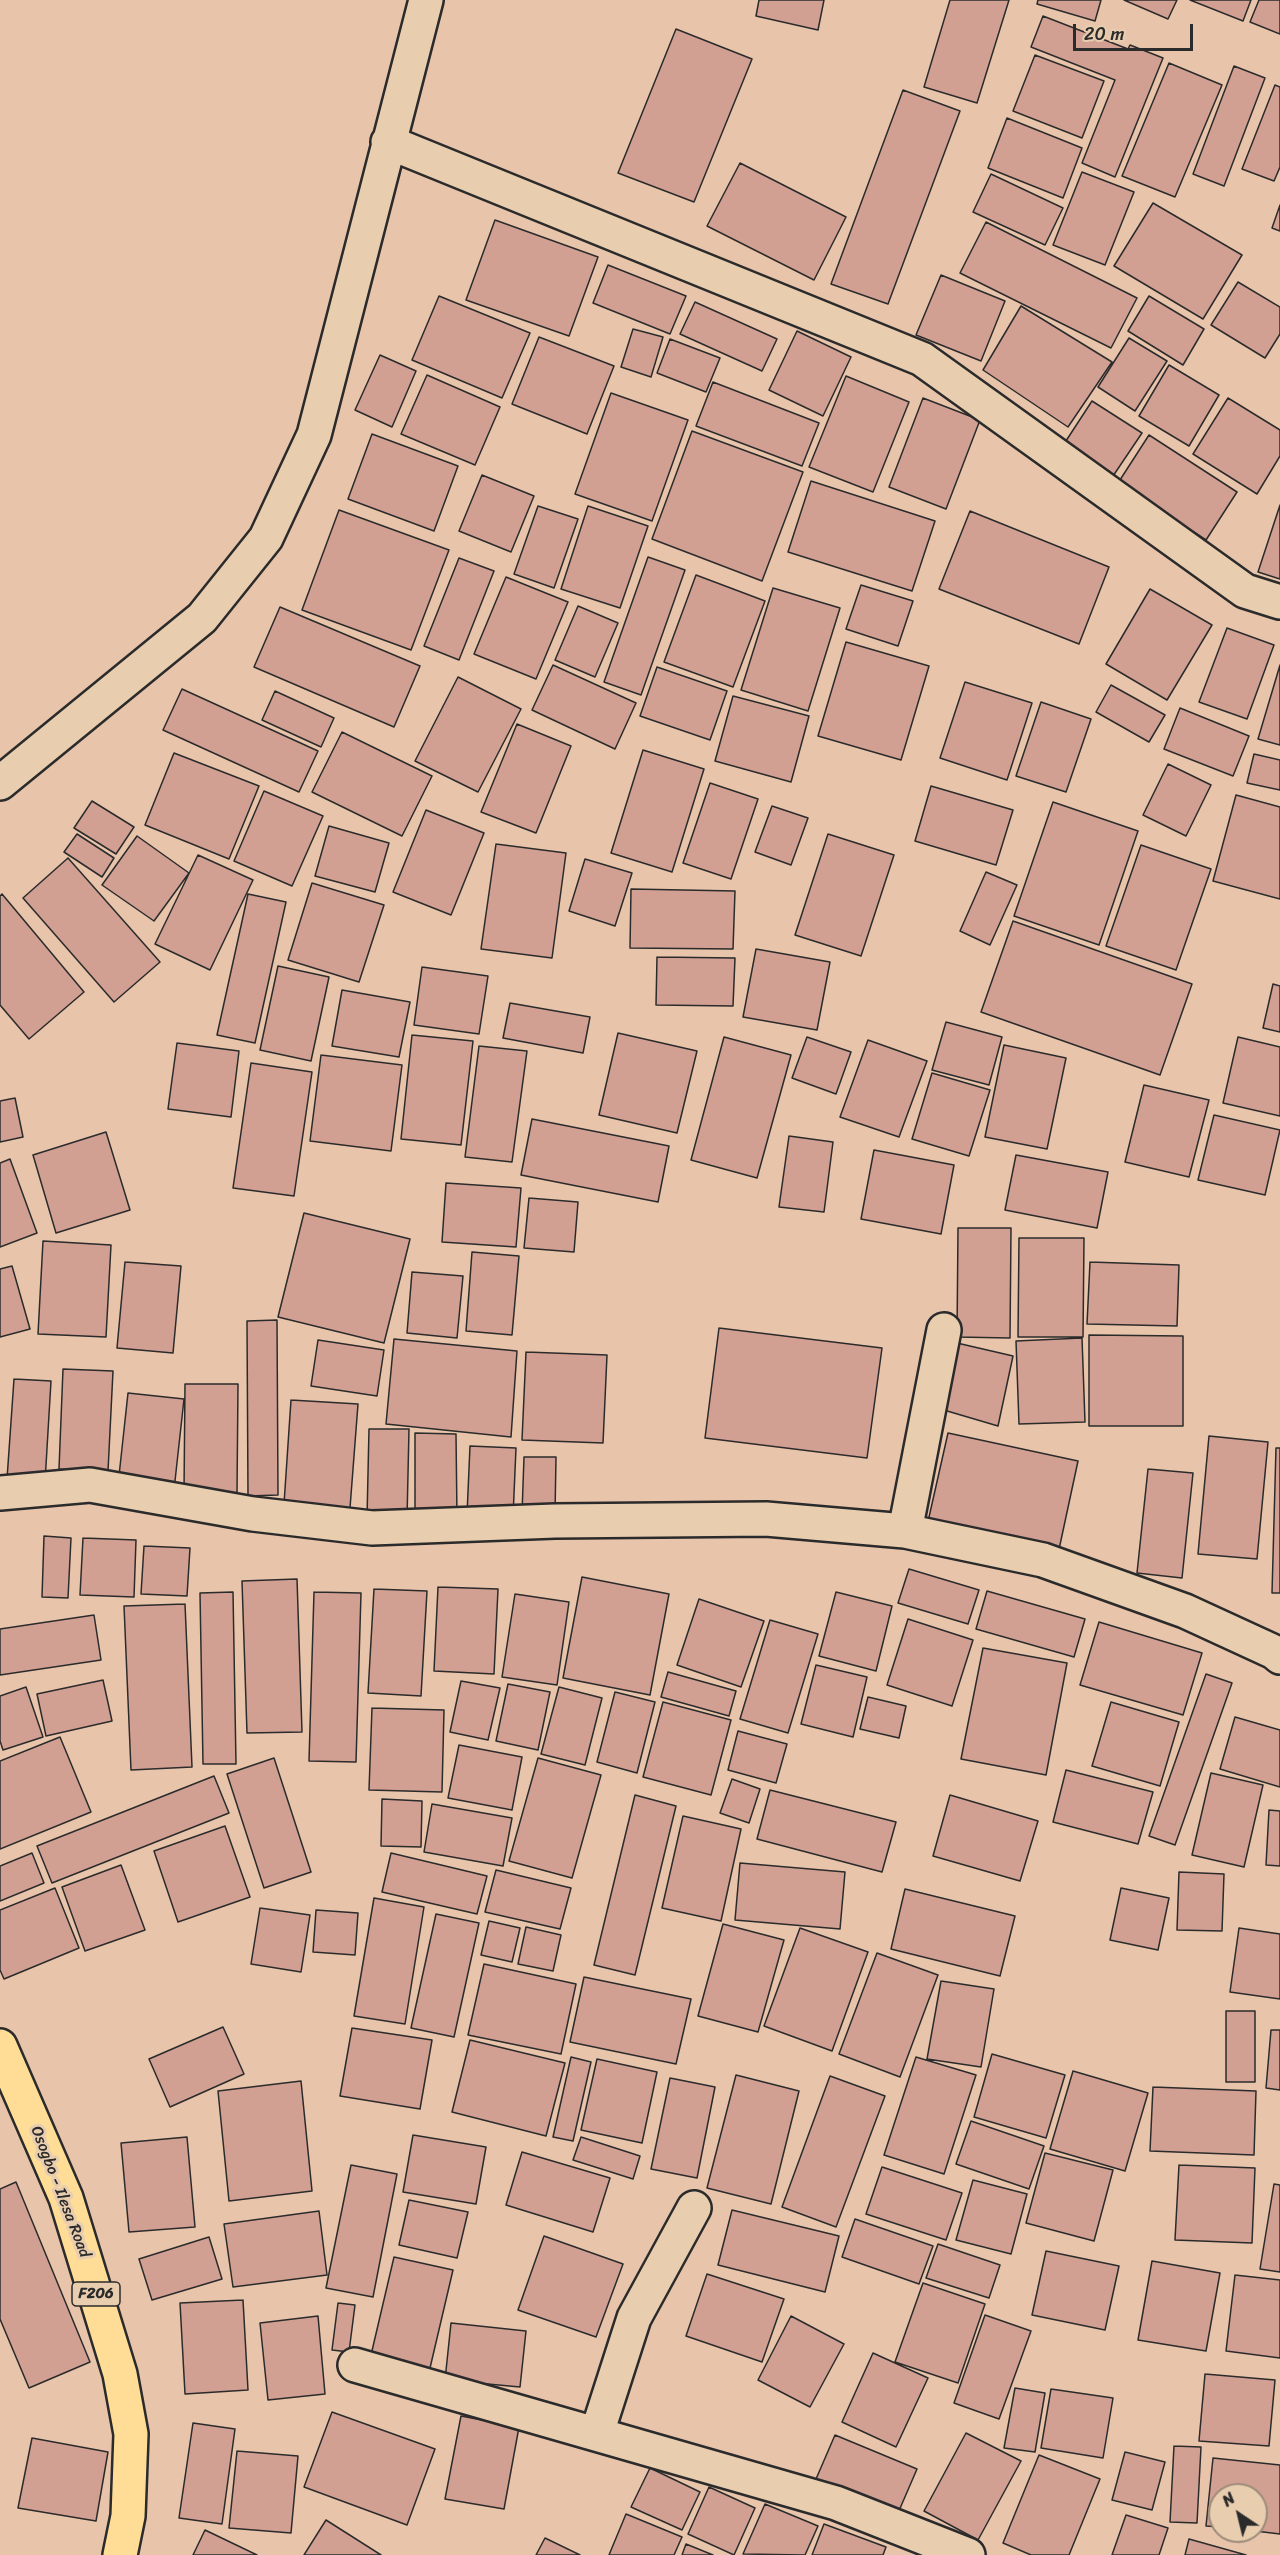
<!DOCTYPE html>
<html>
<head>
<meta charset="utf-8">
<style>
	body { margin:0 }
	#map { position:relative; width:1280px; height:2555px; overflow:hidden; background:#e8c4ab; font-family:Sriracha,sans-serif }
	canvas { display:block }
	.north { position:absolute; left:1208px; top:2483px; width:60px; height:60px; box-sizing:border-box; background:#e8cdaf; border:2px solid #9c8c7a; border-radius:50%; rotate:325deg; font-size:16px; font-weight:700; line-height:24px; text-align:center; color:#2b2b2b }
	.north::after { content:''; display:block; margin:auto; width:21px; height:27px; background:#2b2b2b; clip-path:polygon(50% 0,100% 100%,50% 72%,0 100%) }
	.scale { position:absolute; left:1073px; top:24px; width:120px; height:27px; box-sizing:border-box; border:3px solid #2b2b2b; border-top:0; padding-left:8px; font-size:18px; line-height:21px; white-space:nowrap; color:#2b2b2b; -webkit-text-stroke:4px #e8cdaf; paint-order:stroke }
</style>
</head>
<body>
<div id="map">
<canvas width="1280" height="2555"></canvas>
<div class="north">N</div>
<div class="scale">20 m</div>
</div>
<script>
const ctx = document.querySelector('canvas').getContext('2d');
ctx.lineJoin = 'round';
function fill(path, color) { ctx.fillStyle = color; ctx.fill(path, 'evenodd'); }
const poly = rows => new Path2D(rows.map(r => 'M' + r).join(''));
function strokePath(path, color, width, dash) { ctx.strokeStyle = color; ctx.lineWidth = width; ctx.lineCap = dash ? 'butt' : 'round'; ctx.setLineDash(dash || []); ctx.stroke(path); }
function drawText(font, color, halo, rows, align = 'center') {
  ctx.font = font + ' Sriracha,sans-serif'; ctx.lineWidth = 6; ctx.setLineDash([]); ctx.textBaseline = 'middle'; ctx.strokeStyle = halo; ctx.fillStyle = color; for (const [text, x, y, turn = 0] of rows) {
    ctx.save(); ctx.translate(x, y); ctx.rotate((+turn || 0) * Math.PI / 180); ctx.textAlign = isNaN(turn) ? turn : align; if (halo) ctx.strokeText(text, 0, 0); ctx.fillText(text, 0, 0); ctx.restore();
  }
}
const building = poly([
	[759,0,824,0,818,30,756,16,759,0],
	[950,0,1009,0,977,103,924,87,950,0],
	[1038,0,1101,0,1095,21,1037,4,1038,0],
	[1124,0,1177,0,1168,19,1124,0],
	[1190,0,1251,0,1243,21,1190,0],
	[1259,0,1280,0,1280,34,1250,22,1259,0],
	[1043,16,1128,49,1130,45,1163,58,1115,177,1082,163,1115,80,1031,47,1043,16],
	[676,29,752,59,694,202,618,173,676,29],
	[1035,55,1104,81,1082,138,1013,111,1035,55],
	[1169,63,1222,85,1175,197,1122,176,1169,63],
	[1234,66,1265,78,1224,186,1193,174,1234,66],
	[1275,85,1280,87,1280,167,1274,181,1242,169,1275,85],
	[903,90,960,111,888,304,831,284,903,90],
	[1007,118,1082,148,1063,198,988,168,1007,118],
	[740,163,846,217,814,280,707,226,740,163],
	[1082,172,1134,192,1105,265,1053,245,1082,172],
	[991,174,1063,208,1045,245,973,212,991,174],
	[1153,203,1242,255,1203,319,1114,266,1153,203],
	[1280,205,1280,231,1272,228,1280,205],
	[495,220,598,257,569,336,466,300,495,220],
	[986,222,1137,298,1111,348,960,273,986,222],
	[608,265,686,296,670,334,593,303,608,265],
	[941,275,1005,301,981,361,916,335,941,275],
	[1238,282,1280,307,1280,334,1265,358,1211,325,1238,282],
	[439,296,530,333,502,398,412,360,439,296],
	[1149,296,1204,329,1183,365,1128,331,1149,296],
	[695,302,777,339,762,371,680,334,695,302],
	[1021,306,1112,362,1068,427,983,370,1021,306],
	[633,329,663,337,651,377,621,367,633,329],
	[797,331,851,357,823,416,769,390,797,331],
	[539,337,614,366,587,434,512,404,539,337],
	[1129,338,1167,361,1135,411,1098,387,1129,338],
	[670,339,720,358,706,392,657,373,670,339],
	[380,355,416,371,392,427,355,410,380,355],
	[1169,365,1219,395,1189,446,1139,416,1169,365],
	[427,375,500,407,475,465,401,434,427,375],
	[846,376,909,402,873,492,809,467,846,376],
	[713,382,819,423,802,466,696,426,713,382],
	[611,393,688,420,652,521,575,494,611,393],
	[923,398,980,420,946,509,889,487,923,398],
	[1228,398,1280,430,1280,456,1257,494,1193,454,1228,398],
	[1092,401,1142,433,1111,479,1062,447,1092,401],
	[692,431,803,472,762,581,652,539,692,431],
	[372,434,458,466,434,531,348,499,372,434],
	[1149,435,1237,492,1206,540,1118,483,1149,435],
	[482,475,534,496,511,552,459,531,482,475],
	[811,481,935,521,912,591,788,552,811,481],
	[1280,505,1280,579,1258,572,1280,505],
	[538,506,578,519,554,588,514,574,538,506],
	[588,506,648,526,620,608,561,589,588,506],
	[339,510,449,550,411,650,302,610,339,510],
	[970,511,1109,567,1079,644,939,589,970,511],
	[648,557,685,570,641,695,604,682,648,557],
	[459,558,494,571,459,660,424,646,459,558],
	[696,575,765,601,733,687,664,662,696,575],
	[506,577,568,602,536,679,474,654,506,577],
	[861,585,913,601,898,646,846,629,861,585],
	[773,588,840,608,808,711,741,690,773,588],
	[1150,589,1212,625,1167,700,1106,664,1150,589],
	[578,606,618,623,595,677,555,660,578,606],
	[280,607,420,666,394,727,254,667,280,607],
	[1227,628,1274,645,1247,719,1199,702,1227,628],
	[846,642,929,666,901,760,818,736,846,642],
	[553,665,636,703,615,749,532,710,553,665],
	[1280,665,1280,745,1258,739,1280,665],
	[657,667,727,691,710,740,640,716,657,667],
	[458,677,521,709,478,792,415,761,458,677],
	[965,682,1032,703,1007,780,940,758,965,682],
	[1111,685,1165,715,1149,742,1096,712,1111,685],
	[182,689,318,751,299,792,163,730,182,689],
	[275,691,334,718,321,747,262,720,275,691],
	[733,696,809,716,791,782,715,761,733,696],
	[1041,702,1091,719,1066,792,1016,776,1041,702],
	[1180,708,1249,736,1233,776,1164,749,1180,708],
	[517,724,571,746,536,833,481,812,517,724],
	[342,732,432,776,402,836,312,792,342,732],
	[643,750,704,769,672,872,611,853,643,750],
	[174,753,259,786,229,859,145,825,174,753],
	[1254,754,1280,760,1280,790,1247,783,1254,754],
	[1168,764,1211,785,1186,836,1143,815,1168,764],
	[710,783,758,799,731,879,683,863,710,783],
	[931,786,1013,810,996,865,915,841,931,786],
	[264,791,323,816,292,886,234,861,264,791],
	[1236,795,1280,807,1280,899,1213,881,1236,795],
	[92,801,134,827,116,854,74,828,92,801],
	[1053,802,1138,831,1099,945,1014,916,1053,802],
	[772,806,808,818,791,865,755,852,772,806],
	[426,810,484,833,451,915,393,892,426,810],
	[329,826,389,843,375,892,315,876,329,826],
	[77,834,114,858,102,877,64,852,77,834],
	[828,834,894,855,861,956,795,935,828,834],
	[137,836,189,873,154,921,102,885,137,836],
	[496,844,566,853,552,958,481,949,496,844],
	[1141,845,1211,869,1176,970,1106,946,1141,845],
	[198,855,253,880,210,970,155,944,198,855],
	[68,858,160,962,114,1002,23,898,68,858],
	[585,859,632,873,615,926,569,911,585,859],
	[986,872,1017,885,990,945,960,931,986,872],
	[312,883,384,905,359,982,288,960,312,883],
	[631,889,735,891,733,949,630,948,631,889],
	[2,894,84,992,29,1039,0,1005,0,896,2,894],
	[248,894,286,902,255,1043,217,1035,248,894],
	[1013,921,1192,984,1160,1075,981,1012,1013,921],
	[756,949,830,962,817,1030,743,1017,756,949],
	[657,957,735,958,733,1006,656,1005,657,957],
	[278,966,329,977,311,1061,260,1050,278,966],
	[422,967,488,976,479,1034,414,1025,422,967],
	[1273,984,1280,986,1280,1032,1263,1028,1273,984],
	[342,990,410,1002,399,1057,332,1046,342,990],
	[510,1003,590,1017,583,1053,503,1038,510,1003],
	[946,1022,1002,1037,989,1085,932,1070,946,1022],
	[618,1033,697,1051,677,1133,599,1115,618,1033],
	[412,1035,473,1041,461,1145,401,1139,412,1035],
	[724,1037,791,1055,757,1178,691,1160,724,1037],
	[807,1037,851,1052,836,1094,792,1078,807,1037],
	[1238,1037,1280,1047,1280,1116,1223,1103,1238,1037],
	[868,1040,927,1061,899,1137,840,1117,868,1040],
	[177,1043,239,1051,231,1117,168,1109,177,1043],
	[1004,1045,1066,1058,1047,1149,985,1137,1004,1045],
	[479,1046,527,1051,512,1162,465,1157,479,1046],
	[321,1055,402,1065,391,1151,310,1141,321,1055],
	[251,1063,312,1072,294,1196,233,1188,251,1063],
	[932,1073,990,1090,969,1156,912,1139,932,1073],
	[1144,1085,1209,1100,1189,1177,1125,1162,1144,1085],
	[15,1098,23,1137,0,1142,0,1101,15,1098],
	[1214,1115,1280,1130,1265,1195,1198,1180,1214,1115],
	[532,1119,669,1146,658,1202,521,1175,532,1119],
	[106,1132,130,1210,56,1233,33,1155,106,1132],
	[789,1136,833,1142,824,1212,779,1207,789,1136],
	[874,1150,954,1165,941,1234,861,1219,874,1150],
	[1016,1155,1108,1172,1097,1228,1005,1210,1016,1155],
	[10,1159,37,1233,0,1247,0,1163,10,1159],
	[446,1183,521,1188,516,1247,442,1242,446,1183],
	[529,1198,578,1202,574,1252,524,1248,529,1198],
	[304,1213,410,1239,384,1343,278,1317,304,1213],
	[958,1228,1011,1228,1010,1338,957,1337,958,1228],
	[1019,1238,1084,1238,1083,1337,1018,1337,1019,1238],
	[43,1241,111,1245,106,1337,38,1334,43,1241],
	[472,1252,519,1256,512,1335,466,1331,472,1252],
	[125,1262,181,1266,173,1353,117,1348,125,1262],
	[1090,1262,1179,1265,1177,1326,1087,1324,1090,1262],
	[12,1266,30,1329,0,1337,0,1269,12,1266],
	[412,1272,463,1276,457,1338,407,1333,412,1272],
	[277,1320,278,1495,248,1496,247,1321,277,1320],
	[719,1328,882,1348,867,1458,705,1438,719,1328],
	[1089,1335,1183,1336,1183,1426,1089,1426,1089,1335],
	[1082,1338,1085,1422,1019,1424,1016,1341,1082,1338],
	[394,1339,517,1351,511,1437,386,1424,394,1339],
	[318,1340,384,1350,377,1396,311,1386,318,1340],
	[957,1343,1013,1356,998,1426,937,1408,957,1343],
	[526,1352,607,1355,603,1443,522,1440,526,1352],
	[63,1369,113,1371,108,1471,59,1469,63,1369],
	[14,1379,51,1381,45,1482,7,1479,14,1379],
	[185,1384,238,1384,237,1493,184,1493,185,1384],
	[128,1393,184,1399,174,1490,118,1485,128,1393],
	[291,1400,358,1404,350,1508,284,1504,291,1400],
	[369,1429,409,1429,407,1519,367,1518,369,1429],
	[415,1433,456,1434,457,1518,415,1518,415,1433],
	[948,1433,1078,1461,1058,1554,927,1526,948,1433],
	[1209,1436,1268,1442,1257,1559,1198,1554,1209,1436],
	[470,1446,516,1448,513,1517,467,1515,470,1446],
	[1276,1448,1280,1448,1280,1593,1272,1593,1276,1448],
	[524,1457,556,1457,555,1514,522,1514,524,1457],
	[1148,1469,1193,1473,1182,1578,1137,1573,1148,1469],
	[44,1536,71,1538,68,1598,42,1597,44,1536],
	[83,1538,136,1540,134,1597,80,1595,83,1538],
	[144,1546,190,1548,187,1596,141,1594,144,1546],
	[909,1569,979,1590,968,1624,898,1603,909,1569],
	[582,1577,669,1594,650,1695,563,1678,582,1577],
	[297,1579,302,1732,247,1733,242,1581,297,1579],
	[438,1587,498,1589,494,1674,434,1671,438,1587],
	[374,1589,427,1591,421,1696,368,1693,374,1589],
	[987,1591,1085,1619,1074,1657,976,1629,987,1591],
	[233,1592,236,1764,203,1764,200,1593,233,1592],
	[314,1592,361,1593,356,1762,309,1761,314,1592],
	[836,1592,892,1606,876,1671,819,1656,836,1592],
	[515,1594,569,1602,557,1685,502,1677,515,1594],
	[699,1599,764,1621,741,1687,677,1665,699,1599],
	[185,1604,192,1767,131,1770,124,1606,185,1604],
	[94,1615,101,1660,0,1675,0,1629,94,1615],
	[908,1619,973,1640,952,1706,887,1685,908,1619],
	[770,1620,818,1634,788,1733,740,1719,770,1620],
	[1099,1622,1202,1653,1183,1715,1080,1685,1099,1622],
	[983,1648,1067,1663,1046,1775,961,1759,983,1648],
	[816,1665,867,1677,853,1737,801,1724,816,1665],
	[668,1672,736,1691,729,1716,661,1697,668,1672],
	[1206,1674,1232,1683,1175,1845,1149,1836,1206,1674],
	[103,1680,112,1721,46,1736,37,1694,103,1680],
	[461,1681,500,1688,488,1740,450,1732,461,1681],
	[508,1684,550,1692,538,1750,496,1741,508,1684],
	[26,1687,43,1737,3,1750,0,1741,0,1696,26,1687],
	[559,1687,602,1698,585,1765,541,1754,559,1687],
	[615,1692,655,1702,637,1773,597,1762,615,1692],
	[868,1697,906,1706,899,1738,860,1729,868,1697],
	[663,1702,731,1720,711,1795,643,1777,663,1702],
	[1111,1702,1179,1722,1160,1786,1092,1766,1111,1702],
	[372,1708,444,1710,442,1792,369,1790,372,1708],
	[1235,1717,1280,1730,1280,1787,1220,1769,1235,1717],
	[738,1731,787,1744,776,1783,728,1770,738,1731],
	[60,1737,91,1812,0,1849,0,1761,60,1737],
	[459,1745,522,1757,512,1810,448,1798,459,1745],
	[274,1758,311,1872,264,1888,227,1774,274,1758],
	[538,1758,601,1775,572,1878,509,1861,538,1758],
	[1066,1770,1153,1792,1138,1844,1053,1822,1066,1770],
	[1211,1773,1263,1785,1244,1867,1192,1855,1211,1773],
	[214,1776,229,1813,52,1883,37,1846,214,1776],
	[732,1779,760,1789,749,1823,720,1813,732,1779],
	[770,1790,896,1822,882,1872,757,1839,770,1790],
	[635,1795,676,1806,635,1975,594,1965,635,1795],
	[950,1795,1038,1821,1020,1881,933,1856,950,1795],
	[382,1799,422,1801,421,1847,381,1846,382,1799],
	[432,1804,512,1818,503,1866,424,1852,432,1804],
	[1269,1810,1280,1811,1280,1866,1266,1865,1269,1810],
	[683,1816,741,1829,721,1921,662,1908,683,1816],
	[225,1826,250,1897,178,1922,154,1851,225,1826],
	[32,1853,44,1883,0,1901,0,1866,32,1853],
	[391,1853,487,1876,477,1914,382,1892,391,1853],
	[740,1863,845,1872,840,1929,735,1920,740,1863],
	[121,1865,145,1930,85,1951,62,1887,121,1865],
	[496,1870,571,1888,560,1929,485,1912,496,1870],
	[1179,1872,1224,1874,1222,1931,1177,1930,1179,1872],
	[55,1888,79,1948,4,1979,0,1970,0,1910,55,1888],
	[1121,1888,1169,1898,1158,1950,1110,1940,1121,1888],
	[905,1889,1015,1916,1000,1976,891,1949,905,1889],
	[374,1898,424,1907,405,2024,354,2016,374,1898],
	[260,1908,310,1915,301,1972,251,1964,260,1908],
	[316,1910,358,1913,355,1955,313,1952,316,1910],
	[436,1914,479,1923,454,2037,411,2028,436,1914],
	[489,1921,520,1928,512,1962,481,1955,489,1921],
	[723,1924,784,1940,758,2032,698,2016,723,1924],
	[526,1927,561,1935,553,1971,518,1964,526,1927],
	[800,1928,868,1952,832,2051,764,2026,800,1928],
	[1239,1928,1280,1934,1280,1999,1230,1992,1239,1928],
	[877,1953,938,1975,900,2077,839,2054,877,1953],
	[484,1964,576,1984,561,2054,468,2035,484,1964],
	[584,1977,691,1999,676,2064,570,2042,584,1977],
	[941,1981,994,1989,981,2067,927,2059,941,1981],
	[1226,2011,1255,2011,1255,2082,1226,2082,1226,2011],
	[223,2027,244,2074,170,2107,149,2059,223,2027],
	[352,2028,432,2040,420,2109,340,2096,352,2028],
	[1271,2030,1280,2030,1280,2090,1266,2088,1271,2030],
	[470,2040,565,2063,546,2136,452,2112,470,2040],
	[992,2054,1065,2075,1046,2138,974,2117,992,2054],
	[571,2057,591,2062,573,2141,553,2137,571,2057],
	[916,2057,976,2075,944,2174,884,2155,916,2057],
	[597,2059,657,2072,642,2143,581,2130,597,2059],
	[1073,2071,1148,2093,1125,2171,1050,2149,1073,2071],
	[736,2075,799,2091,771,2204,707,2188,736,2075],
	[830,2076,885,2096,836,2227,782,2207,830,2076],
	[670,2078,715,2087,697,2178,651,2169,670,2078],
	[301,2081,312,2191,229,2201,218,2091,301,2081],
	[1153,2087,1256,2091,1254,2155,1150,2151,1153,2087],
	[971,2121,1044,2146,1029,2189,956,2164,971,2121],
	[413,2135,486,2147,476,2204,403,2192,413,2135],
	[187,2137,195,2227,129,2232,121,2143,187,2137],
	[581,2137,640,2156,633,2179,573,2160,581,2137],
	[522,2152,610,2178,593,2232,506,2205,522,2152],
	[1045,2153,1113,2170,1094,2241,1026,2223,1045,2153],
	[351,2165,397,2174,373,2297,326,2288,351,2165],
	[1179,2165,1255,2168,1252,2243,1175,2240,1179,2165],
	[882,2167,962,2193,946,2240,866,2214,882,2167],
	[973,2180,1027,2194,1011,2254,956,2240,973,2180],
	[16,2182,90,2362,29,2388,0,2319,0,2189,16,2182],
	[1274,2184,1280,2185,1280,2272,1260,2269,1274,2184],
	[409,2200,468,2212,457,2258,399,2245,409,2200],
	[732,2210,839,2236,825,2292,718,2265,732,2210],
	[319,2211,327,2275,233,2287,224,2224,319,2211],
	[855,2219,933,2246,919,2284,842,2257,855,2219],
	[544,2236,623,2264,596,2337,518,2310,544,2236],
	[209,2237,222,2279,152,2300,139,2259,209,2237],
	[938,2244,1000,2265,989,2298,926,2278,938,2244],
	[1046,2251,1119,2266,1105,2330,1032,2315,1046,2251],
	[394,2257,453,2270,430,2368,371,2355,394,2257],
	[1152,2261,1220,2273,1206,2351,1138,2340,1152,2261],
	[707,2274,784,2299,762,2362,686,2336,707,2274],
	[1235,2275,1280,2280,1280,2358,1226,2351,1235,2275],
	[923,2283,985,2304,958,2383,895,2362,923,2283],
	[243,2300,248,2390,185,2394,180,2303,243,2300],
	[338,2303,355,2305,349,2352,332,2350,338,2303],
	[985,2315,1031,2331,999,2419,954,2403,985,2315],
	[318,2316,325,2394,268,2400,260,2323,318,2316],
	[791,2316,844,2344,810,2407,758,2380,791,2316],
	[451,2323,526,2331,520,2387,445,2380,451,2323],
	[873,2353,928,2378,896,2447,842,2422,873,2353],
	[1205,2374,1275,2380,1269,2446,1199,2441,1205,2374],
	[1015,2388,1045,2393,1035,2452,1004,2448,1015,2388],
	[1051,2389,1113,2398,1103,2458,1041,2448,1051,2389],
	[332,2412,435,2449,407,2525,304,2487,332,2412],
	[461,2416,519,2427,504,2509,445,2499,461,2416],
	[193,2423,235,2429,222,2524,179,2518,193,2423],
	[966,2433,1021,2461,978,2540,924,2511,966,2433],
	[835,2435,917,2469,895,2520,813,2486,835,2435],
	[32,2438,108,2452,96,2521,18,2508,32,2438],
	[1174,2446,1201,2447,1197,2523,1170,2522,1174,2446],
	[237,2451,298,2456,291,2533,229,2528,237,2451],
	[1125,2452,1165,2462,1152,2510,1112,2500,1125,2452],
	[1039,2455,1100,2479,1069,2555,1031,2555,1003,2543,1039,2455],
	[1213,2458,1280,2465,1280,2534,1255,2531,1256,2495,1220,2495,1220,2527,1206,2526,1213,2458],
	[650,2468,700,2492,682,2530,631,2507,650,2468],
	[709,2487,755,2508,734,2555,688,2534,709,2487],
	[765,2504,818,2526,805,2555,743,2554,765,2504],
	[626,2514,682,2537,674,2555,609,2555,626,2514],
	[1126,2515,1168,2528,1159,2555,1112,2555,1126,2515],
	[326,2520,381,2555,304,2555,326,2520],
	[824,2524,886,2547,883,2555,812,2555,824,2524],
	[205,2530,257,2555,193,2555,205,2530],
	[545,2538,580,2555,536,2555,545,2538],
	[1189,2539,1246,2555,1185,2555,1189,2539],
	[686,2544,713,2555,682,2555,686,2544]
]);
const street = poly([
	[388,142,922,359,1245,591,1280,602],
	[0,783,202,618,266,538,314,435,426,0],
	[0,1493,90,1485,253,1514,372,1528,555,1521,766,1519,905,1531,1043,1560,1185,1611,1274,1652,1280,1657],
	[905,1531,944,1330],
	[355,2365,836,2503,968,2555],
	[597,2433,634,2318,694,2208]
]);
const primary = poly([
	[0,2046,66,2198,120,2374,131,2434,128,2516,120,2555]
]);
const shields = [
	[96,2294,48]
];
const shieldNames = [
	["F206",96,2294]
];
const streetNames = [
	["Osogbo - Ilesa Road",60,2192,69]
];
fill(building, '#d2a093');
strokePath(building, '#2b2b2b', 1.5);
strokePath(street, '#2b2b2b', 38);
strokePath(primary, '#2b2b2b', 38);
strokePath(street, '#e8cdaf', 33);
strokePath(primary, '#ffdd96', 33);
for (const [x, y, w] of shields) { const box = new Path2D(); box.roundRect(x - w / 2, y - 12, w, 24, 4.5); ctx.fillStyle = '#e8cdaf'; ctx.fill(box); strokePath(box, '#2b2b2b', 1.5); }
drawText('bold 15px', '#2b2b2b', null, shieldNames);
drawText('16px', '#2b2b2b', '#e8cdaf', streetNames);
</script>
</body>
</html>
